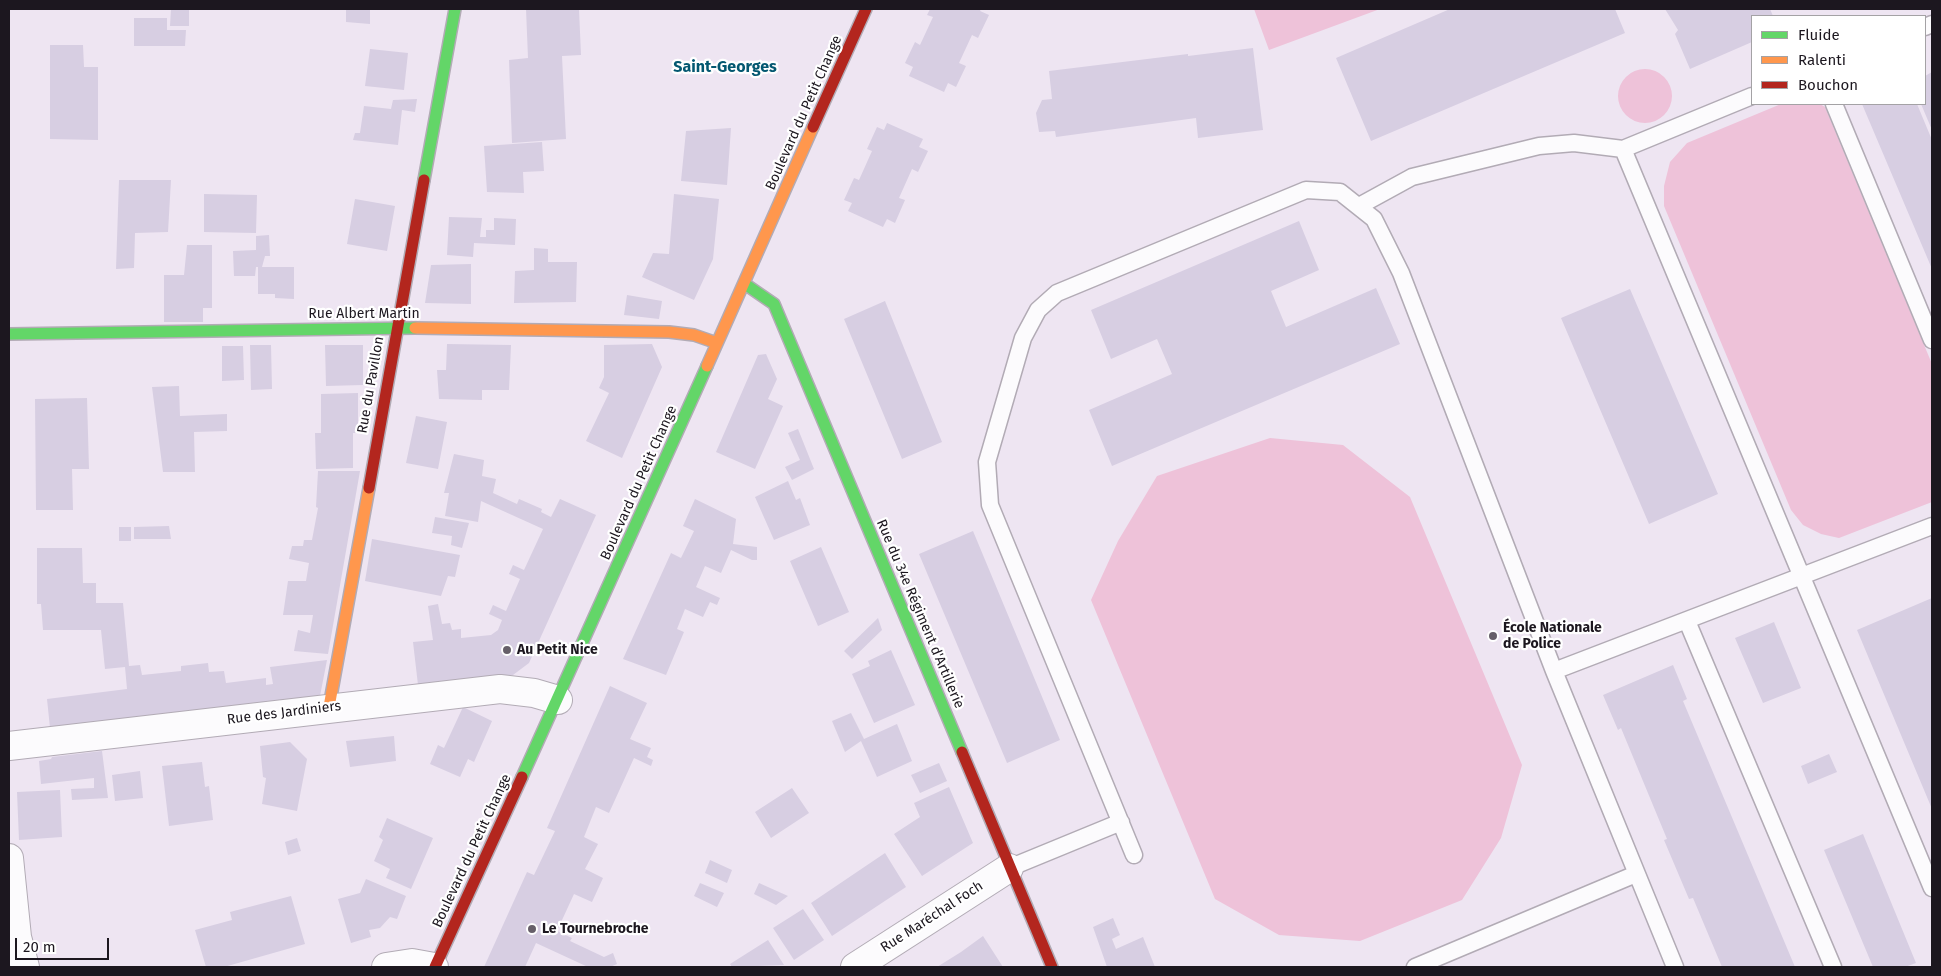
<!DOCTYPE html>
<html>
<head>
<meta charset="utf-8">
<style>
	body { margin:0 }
	#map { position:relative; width:1941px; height:976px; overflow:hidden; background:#eee5f2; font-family:"Fira Sans",sans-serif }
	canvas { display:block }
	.frame { position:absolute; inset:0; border:10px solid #1c171f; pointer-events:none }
	.legend { position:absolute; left:1751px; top:15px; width:175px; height:90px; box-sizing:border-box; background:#fff; border:1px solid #a4a2a5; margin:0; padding:6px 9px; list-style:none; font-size:15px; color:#1c171f }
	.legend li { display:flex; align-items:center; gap:10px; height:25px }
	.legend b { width:25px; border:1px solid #a4a2a5 }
	.scale { position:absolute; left:15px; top:938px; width:94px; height:22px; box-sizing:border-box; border:2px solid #1c171f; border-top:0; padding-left:6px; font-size:15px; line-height:18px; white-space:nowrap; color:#1c171f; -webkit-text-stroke:4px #fff; paint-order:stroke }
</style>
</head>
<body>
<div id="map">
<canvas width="1941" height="976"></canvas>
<div class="frame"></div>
<ul class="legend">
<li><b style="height:6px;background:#63d668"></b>Fluide</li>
<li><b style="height:6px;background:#ff974d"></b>Ralenti</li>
<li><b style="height:6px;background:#b3261e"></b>Bouchon</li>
</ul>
<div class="scale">20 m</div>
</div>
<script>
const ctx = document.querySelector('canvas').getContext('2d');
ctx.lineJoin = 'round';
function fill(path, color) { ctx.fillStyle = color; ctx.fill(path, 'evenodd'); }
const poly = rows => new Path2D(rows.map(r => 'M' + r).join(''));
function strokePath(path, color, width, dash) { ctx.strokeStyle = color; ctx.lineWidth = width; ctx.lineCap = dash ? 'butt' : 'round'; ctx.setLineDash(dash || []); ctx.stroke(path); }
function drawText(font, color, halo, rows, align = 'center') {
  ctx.font = font + ' "Fira Sans",sans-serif'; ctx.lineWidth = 4.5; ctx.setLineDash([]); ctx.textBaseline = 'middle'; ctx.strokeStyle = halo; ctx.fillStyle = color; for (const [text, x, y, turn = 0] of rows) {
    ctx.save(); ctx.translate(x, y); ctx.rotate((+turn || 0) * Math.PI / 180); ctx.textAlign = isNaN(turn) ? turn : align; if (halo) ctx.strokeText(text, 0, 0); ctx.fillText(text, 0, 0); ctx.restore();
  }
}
const green = poly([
	[1254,9,1380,9,1269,50],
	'1618 96a27 27 0 1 1 54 0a27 27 0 1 1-54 0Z',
	[1781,104,1820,104,1825,107,1932,364,1932,502,1839,538,1821,534,1803,525,1791,510,1664,206,1664,186,1670,162,1687,143],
	[1270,438,1343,445,1410,497,1522,765,1501,838,1462,900,1360,941,1279,935,1215,899,1091,600,1118,541,1157,476]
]);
const building = poly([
	[171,9,189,9,189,26,170,26],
	[346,9,370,10,370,24,346,22],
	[526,9,579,9,581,55,562,56,566,139,512,143,509,60,528,58],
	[930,9,981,9,980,11,989,15,978,38,972,35,959,63,966,66,956,87,948,83,944,92,909,76,913,67,905,63,915,42,920,45,933,17,927,15],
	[1450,9,1615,9,1625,33,1371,141,1336,58],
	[1665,9,1770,9,1773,16,1752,16,1752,42,1690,69,1675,34,1678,30],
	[134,18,167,18,167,30,186,30,185,46,134,46],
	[50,45,83,45,84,67,98,67,98,140,50,139],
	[1253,48,1263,130,1198,138,1196,118,1056,137,1055,131,1039,132,1036,113,1042,100,1052,99,1049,71,1188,54,1188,56],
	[370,49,408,53,404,90,365,86],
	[1932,72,1932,130,1921,104,1925,104,1925,76],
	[417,99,415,112,402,110,398,145,353,140,355,133,360,133,364,106,391,109,393,100],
	[1862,104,1917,104,1932,140,1932,269],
	[887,123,923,139,919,147,928,151,918,172,912,169,899,198,905,200,895,223,887,219,883,227,848,211,852,203,844,200,854,178,859,180,872,151,867,149,877,127,884,130],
	[731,128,727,185,681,181,686,131],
	[542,142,544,171,523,172,524,193,487,192,484,146],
	[119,180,171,180,168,232,135,233,134,268,116,269],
	[204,194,257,195,256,233,204,232],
	[674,194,719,199,713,259,694,300,642,277,653,253,669,254],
	[355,199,395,206,387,251,347,244],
	[449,217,482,218,480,237,486,237,486,230,494,230,494,218,516,219,515,245,474,243,473,257,447,255],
	[1299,221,1319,270,1271,291,1286,327,1376,288,1400,344,1112,466,1089,410,1172,374,1157,339,1111,359,1091,310],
	[269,235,270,256,265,256,262,267,294,267,294,299,275,298,275,294,258,294,258,267,256,267,255,276,234,276,233,251,256,250,256,236],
	[187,245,212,245,212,308,203,308,203,322,164,322,164,275,184,275],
	[534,248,548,249,548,262,577,262,576,302,514,303,515,271,534,270],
	[471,264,471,304,425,303,431,265],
	[1630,289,1718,494,1649,524,1561,318],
	[627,295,662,301,659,319,624,315],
	[885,301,942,442,902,459,844,319],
	[447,344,511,345,509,390,482,390,482,400,439,399,437,370,446,370],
	[652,344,662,367,622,458,586,441,609,393,599,388,604,377,604,345],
	[250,345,271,345,272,389,251,390],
	[325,345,363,345,363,385,326,386],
	[222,346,243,346,244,380,222,381],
	[766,354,777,379,768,399,783,406,755,469,716,452,758,355],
	[179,386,180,416,227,414,227,431,194,432,195,472,163,472,152,387],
	[358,393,358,433,353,433,353,468,316,469,315,433,321,433,321,394],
	[87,398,89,469,72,469,73,510,36,510,35,399],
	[416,416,447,422,438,469,406,463],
	[798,429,814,469,792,480,785,467,800,460,788,433],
	[454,454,484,460,482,476,496,479,493,493,517,504,519,499,542,509,541,512,551,517,560,499,596,515,529,663,513,675,418,685,413,642,433,640,428,606,438,604,442,624,450,623,452,630,461,629,461,638,491,635,498,630,502,620,489,614,493,605,506,611,520,579,509,574,513,565,524,570,543,529,481,501,478,522,445,516,449,493,444,493],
	[318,471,360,471,328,654,294,651,298,630,310,633,313,615,283,615,288,581,306,581,309,563,289,559,292,546,303,546,304,540,312,540,318,508,316,507],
	[788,481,796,500,800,498,810,525,774,540,755,497],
	[695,499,736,519,733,544,757,547,757,560,752,560,731,550,721,573,705,566,696,587,720,598,717,605,710,602,703,617,685,609,677,629,684,632,666,675,623,659,671,553,681,558,694,531,683,526],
	[435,517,469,523,462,548,451,545,452,536,432,533],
	[169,526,171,539,134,539,134,527],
	[119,527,131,527,131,541,119,541],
	[973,531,1060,740,1007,763,919,554],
	[372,539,460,555,455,577,448,576,441,596,365,581],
	[821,547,849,612,818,626,790,561],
	[37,548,82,548,83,583,96,583,96,603,123,603,129,666,140,665,142,675,181,671,181,666,208,663,209,672,224,671,226,683,266,678,266,685,273,684,270,667,327,660,320,696,50,728,47,699,127,689,125,667,105,669,101,630,43,630,41,604,37,604],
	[1932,598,1932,809,1857,630],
	[878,618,882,630,852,659,844,651],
	[1774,622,1801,688,1763,703,1735,638],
	[891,650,915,705,874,723,852,674,870,666,868,661],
	[1673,665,1687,699,1683,701,1795,967,1722,967,1693,898,1689,899,1664,840,1667,839,1621,728,1618,730,1603,695],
	[610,686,647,703,630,739,651,748,647,757,653,760,651,766,634,758,609,813,596,807,584,837,598,844,585,869,603,878,592,902,574,894,557,931,572,938,570,941,604,957,613,953,617,964,610,967,588,967,536,943,525,967,484,967,527,872,534,875,555,831,547,828],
	[463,707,492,721,474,762,468,759,460,777,430,764,438,745,444,748],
	[851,713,864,739,897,724,912,761,877,777,861,741,845,752,832,721],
	[394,736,396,761,350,767,346,741],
	[290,742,307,759,297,811,262,804,266,778,263,777,260,746],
	[102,751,108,798,72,800,71,789,94,788,94,778,41,784,39,761,51,759,52,757],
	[1829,754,1837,772,1808,784,1801,766],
	[202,762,205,787,209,786,213,820,169,826,162,766],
	[939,763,947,781,920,793,911,775],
	[140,771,143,798,115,801,112,775],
	[949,787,973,843,922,876,894,834,920,817,914,803],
	[792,788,809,813,771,838,755,812],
	[60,790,62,837,19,840,17,792],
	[387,818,433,838,411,889,386,878,390,869,374,861,383,840,379,837],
	[1863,834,1916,963,1905,967,1873,967,1824,850],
	[297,838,301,851,288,855,285,842],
	[885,853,906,887,832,936,811,903],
	[710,860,732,870,727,883,705,873],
	[366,879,406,896,397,919,390,917,380,928,369,930,371,937,351,943,338,899,360,893],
	[700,883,724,893,717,907,694,896],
	[759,883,788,896,776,905,754,894],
	[291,896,305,944,224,967,206,967,195,930,232,920,230,912],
	[803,909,824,940,794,960,773,928],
	[1113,918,1120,935,1112,939,1116,949,1143,937,1155,967,1107,967,1093,927],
	[983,936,1003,967,937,967,961,952],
	[768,940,784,965,732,967,730,964]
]);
const lane = poly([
	[1925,27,1932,24],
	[1752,96,1623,149,1932,888],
	[1834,104,1932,340],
	[1359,206,1412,177,1539,146,1574,143,1623,149],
	[1687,621,1833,967],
	[1554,671,1932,526],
	[1134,855,990,505,987,462,1023,338,1038,310,1057,293,1306,190,1340,192,1374,219,1401,273,1554,671,1675,967],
	[1009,868,1121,822],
	[1415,967,1636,874]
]);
const street = poly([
	[9,746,500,689,534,693,558,700],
	[9,858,17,937,25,967],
	[386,967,412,963,434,967],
	[855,967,1009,868]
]);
const fast = poly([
	[424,180,455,9],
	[745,284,774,304,962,752],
	[9,334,415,328],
	[522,777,707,366]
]);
const slow = poly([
	[415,328,669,332,694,335,717,343],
	[707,366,813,127],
	[329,707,369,488]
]);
const jam = poly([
	[813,127,866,9],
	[369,488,424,180],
	[962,752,1052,967],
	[435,967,522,777]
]);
const markers = [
	[1493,636,5,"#665f69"],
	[507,650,5,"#665f69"],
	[532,929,5,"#665f69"]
];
const streetNames = [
	["Boulevard du Petit Change",804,113,-66],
	["Rue Albert Martin",364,314],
	["Rue du Pavillon",371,385,-80],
	["Boulevard du Petit Change",639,483,-66],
	["Rue du 34e Régiment d'Artillerie",920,614,67],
	["Rue des Jardiniers",284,713,-7],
	["Boulevard du Petit Change",472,851,-65],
	["Rue Maréchal Foch",932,917,-33]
];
const poiNames = [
	["École Nationale",1503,628],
	["de Police",1503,644],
	["Au Petit Nice",517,650],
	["Le Tournebroche",542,929]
];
const quarterNames = [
	["Saint-Georges",725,68]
];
fill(green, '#eec2d9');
fill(building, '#d7cee2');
strokePath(lane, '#b2abb5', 19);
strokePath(street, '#b2abb5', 30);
strokePath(fast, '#b2abb5', 14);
strokePath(slow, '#b2abb5', 14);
strokePath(jam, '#b2abb5', 14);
strokePath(lane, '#fcfbfd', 16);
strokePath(street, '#fcfbfd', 28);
strokePath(fast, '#63d668', 11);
strokePath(slow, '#ff974d', 11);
strokePath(jam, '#b3261e', 11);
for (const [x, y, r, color] of markers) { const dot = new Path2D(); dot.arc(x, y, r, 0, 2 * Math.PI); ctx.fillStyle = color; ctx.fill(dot); strokePath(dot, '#fff', 2); }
drawText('14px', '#1c171f', '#fff', streetNames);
drawText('bold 14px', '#1c171f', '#fff', poiNames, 'left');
drawText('bold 16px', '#045871', '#fff', quarterNames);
</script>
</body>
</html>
